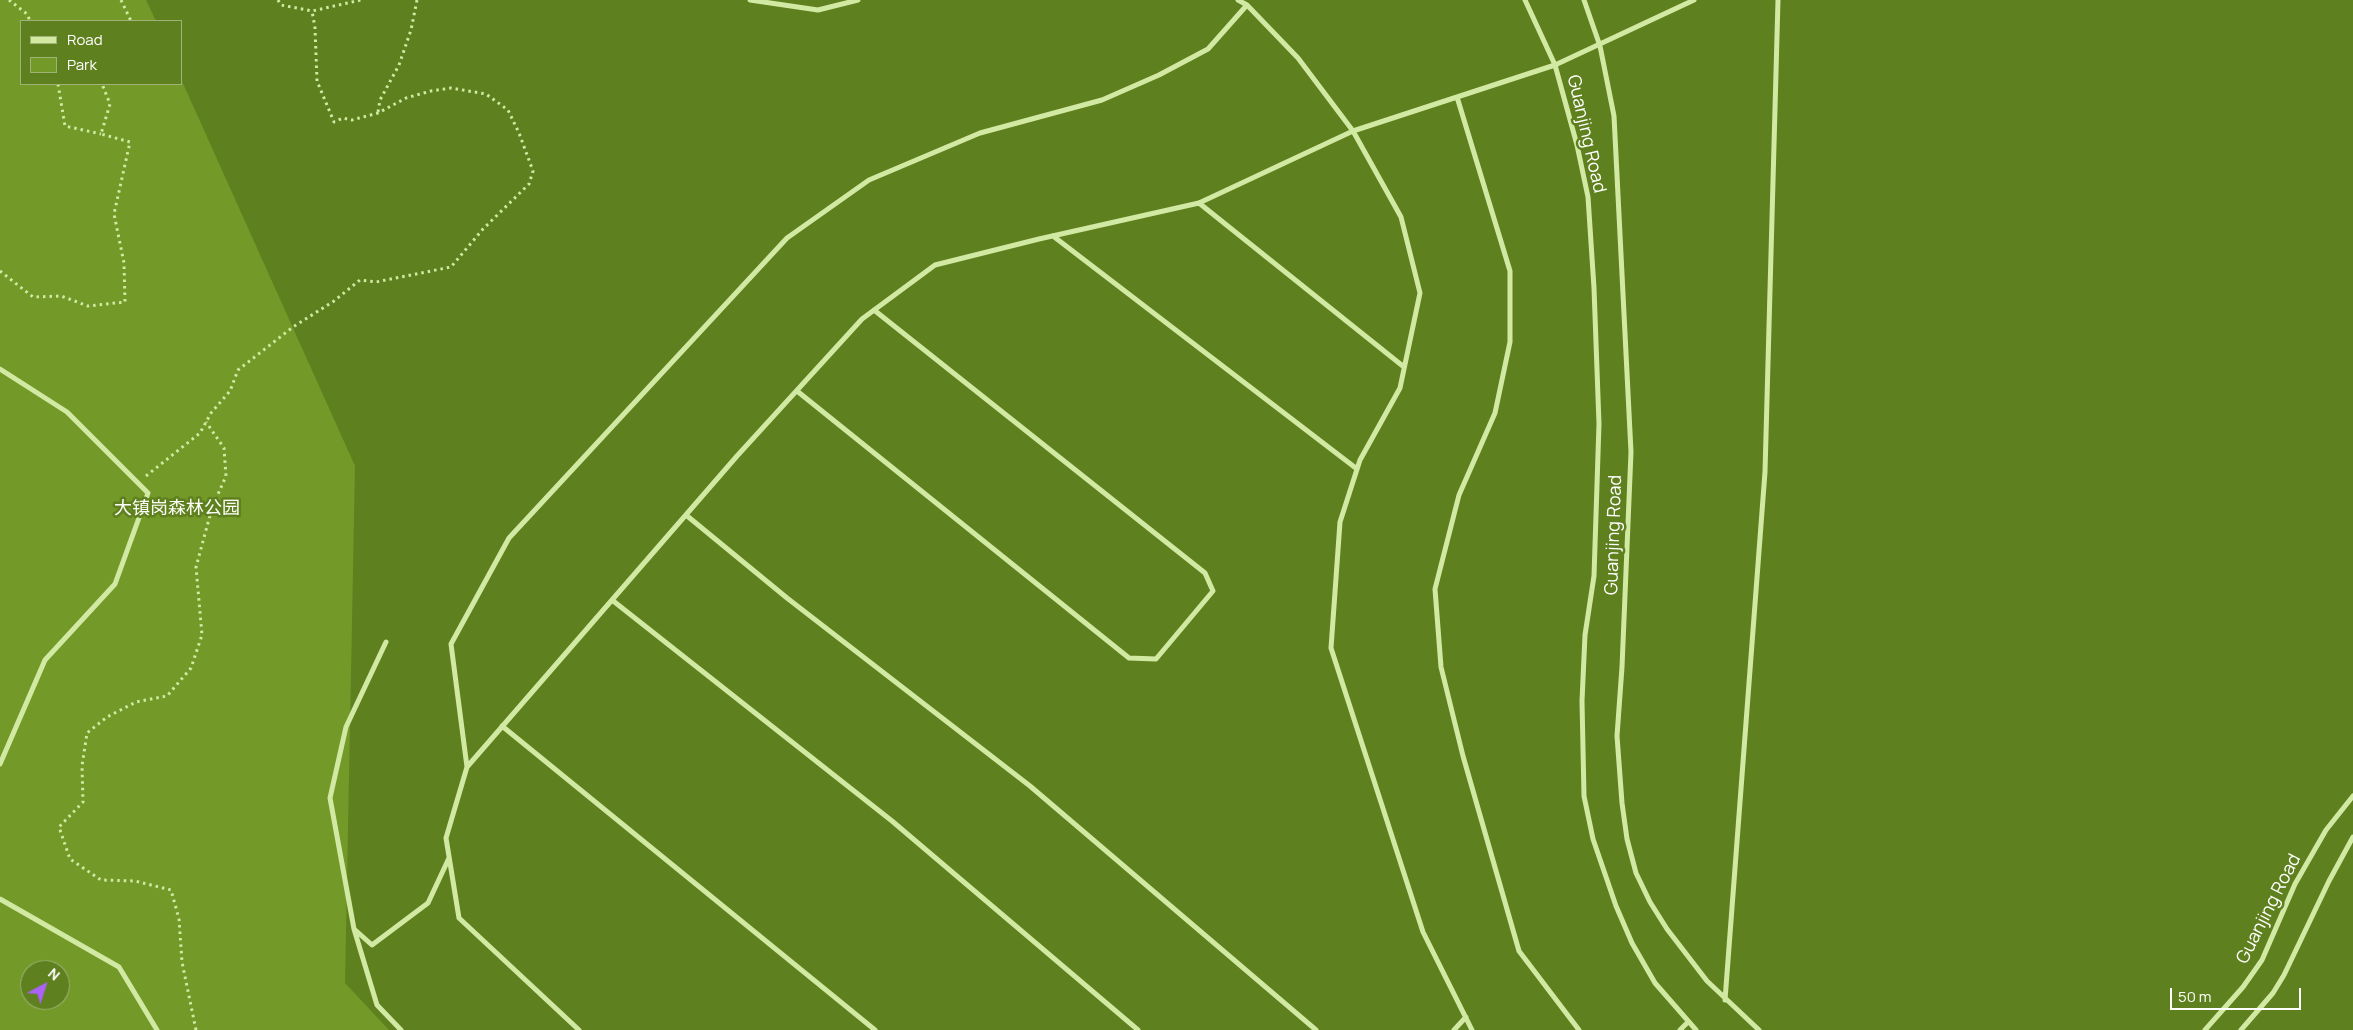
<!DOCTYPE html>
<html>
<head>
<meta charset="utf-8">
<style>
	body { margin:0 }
	#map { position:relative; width:2353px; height:1030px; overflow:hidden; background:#5f801e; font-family:Manrope,sans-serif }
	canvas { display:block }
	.legend { position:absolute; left:20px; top:20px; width:162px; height:65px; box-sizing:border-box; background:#5f801e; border:1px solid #9fb378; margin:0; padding:6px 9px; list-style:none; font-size:15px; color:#fff }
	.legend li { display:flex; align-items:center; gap:10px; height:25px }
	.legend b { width:25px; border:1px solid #9fb378 }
	.north { position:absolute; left:20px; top:960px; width:50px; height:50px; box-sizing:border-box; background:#5f801e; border:1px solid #9fb378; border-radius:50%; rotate:40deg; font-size:14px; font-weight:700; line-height:20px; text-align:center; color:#fff }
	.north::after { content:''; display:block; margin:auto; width:18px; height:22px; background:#ab62f7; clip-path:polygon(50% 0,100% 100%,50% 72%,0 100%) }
	.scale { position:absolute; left:2170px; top:988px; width:131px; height:22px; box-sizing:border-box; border:2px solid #fff; border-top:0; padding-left:6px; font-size:15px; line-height:18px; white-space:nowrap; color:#fff; -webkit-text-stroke:4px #5f801e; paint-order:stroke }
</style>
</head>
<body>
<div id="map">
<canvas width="2353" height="1030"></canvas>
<ul class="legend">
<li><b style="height:6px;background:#d2e9a3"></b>Road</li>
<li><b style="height:14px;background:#739928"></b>Park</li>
</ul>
<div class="north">N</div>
<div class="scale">50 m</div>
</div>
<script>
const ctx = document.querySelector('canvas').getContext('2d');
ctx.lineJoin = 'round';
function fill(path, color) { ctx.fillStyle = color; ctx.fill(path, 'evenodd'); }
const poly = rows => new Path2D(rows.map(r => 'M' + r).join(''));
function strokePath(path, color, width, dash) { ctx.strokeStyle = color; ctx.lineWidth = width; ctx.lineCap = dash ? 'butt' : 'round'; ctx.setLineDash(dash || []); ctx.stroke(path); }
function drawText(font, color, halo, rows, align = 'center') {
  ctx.font = font + ' Manrope,"Noto Sans SC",sans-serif'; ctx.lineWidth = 5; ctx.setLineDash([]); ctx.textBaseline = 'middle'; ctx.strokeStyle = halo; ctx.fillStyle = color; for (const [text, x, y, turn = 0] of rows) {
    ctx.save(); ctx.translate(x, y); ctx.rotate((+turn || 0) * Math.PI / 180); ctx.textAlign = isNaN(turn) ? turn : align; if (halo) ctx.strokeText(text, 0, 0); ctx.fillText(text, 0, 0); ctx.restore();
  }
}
const green = poly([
	[0,0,146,0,156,21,21,21,21,84,181,84,181,79,355,466,345,983,389,1030,0,1030],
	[30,970,60,970,60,1000,30,1000]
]);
const path = poly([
	[9,0,27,14,30,21],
	[121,0,131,21],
	[278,0,281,5,312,11,361,0],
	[58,84,65,126,101,134],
	[378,112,380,100,399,65,411,30,417,0],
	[0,271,33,297,61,296,88,306,125,302,124,263,114,214,130,142,101,134,110,104,102,84],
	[146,476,200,433,211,413,230,391,238,370,293,327,334,301,360,280,376,282,451,267,483,229,529,184,533,171,519,133,508,110,486,94,451,88,431,91,406,98,378,113,352,120,343,118,334,122,317,81,315,28,312,11],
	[196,1030,182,962,179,919,171,890,135,881,101,880,70,859,59,827,83,802,82,766,87,733,107,717,136,702,167,696,191,668,202,635,196,567,212,508,226,476,224,448,206,422]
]);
const street = poly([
	[750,0,818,10,858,0],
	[1238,0,1247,5,1298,58,1353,131,1401,217,1420,293,1400,388,1360,460,1340,522,1331,648,1423,932,1472,1030],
	[1525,0,1555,65,1577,145,1588,197,1594,288,1599,424,1594,576,1585,635,1582,701,1584,796,1593,839,1616,906,1632,943,1655,983,1696,1030],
	[1584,0,1600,46,1614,116,1631,452,1622,667,1617,736,1622,803,1627,839,1636,873,1650,902,1667,929,1707,981,1759,1030],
	[1457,97,1510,271,1510,342,1495,413,1459,495,1435,589,1441,667,1463,756,1519,951,1579,1030],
	[1199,203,1404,367],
	[1053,236,1357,469],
	[0,369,67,412,148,493,115,584,45,660,0,764],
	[797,391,1129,658,1156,659,1213,591,1205,573,874,310],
	[686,515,787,598,1030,786,1316,1030],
	[612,600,892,821,1138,1030],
	[386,642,346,727,330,798,354,929,372,945,428,903,449,858],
	[502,726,875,1030],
	[467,767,451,644,509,538,787,238,869,180,980,133,1102,100,1159,75,1208,49,1247,5],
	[0,899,119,967,157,1030],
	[354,929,377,1005,401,1030],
	[1725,1000,1765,472,1778,0],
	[579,1030,459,918,446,838,467,767,737,456,862,319,935,265,1039,239,1199,203,1353,131,1555,65,1694,0],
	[1454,1030,1466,1017],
	[1680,1030,1688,1022],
	[2205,1030,2243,987,2262,960,2295,884,2326,830,2353,796],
	[2241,1030,2273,993,2284,975,2329,881,2353,837]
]);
const streetNames = [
	["Guanjing Road",1586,134,77],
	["Guanjing Road",1614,535,-88],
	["Guanjing Road",2269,909,-63]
];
const parkNames = [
	["大镇岗森林公园",177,509]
];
fill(green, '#739928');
strokePath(path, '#d2e9a3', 3, [2.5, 4]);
strokePath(street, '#d2e9a3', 5);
drawText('18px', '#fff', '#5f801e', streetNames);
drawText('18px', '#fdfef9', '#5f801e', parkNames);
</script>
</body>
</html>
